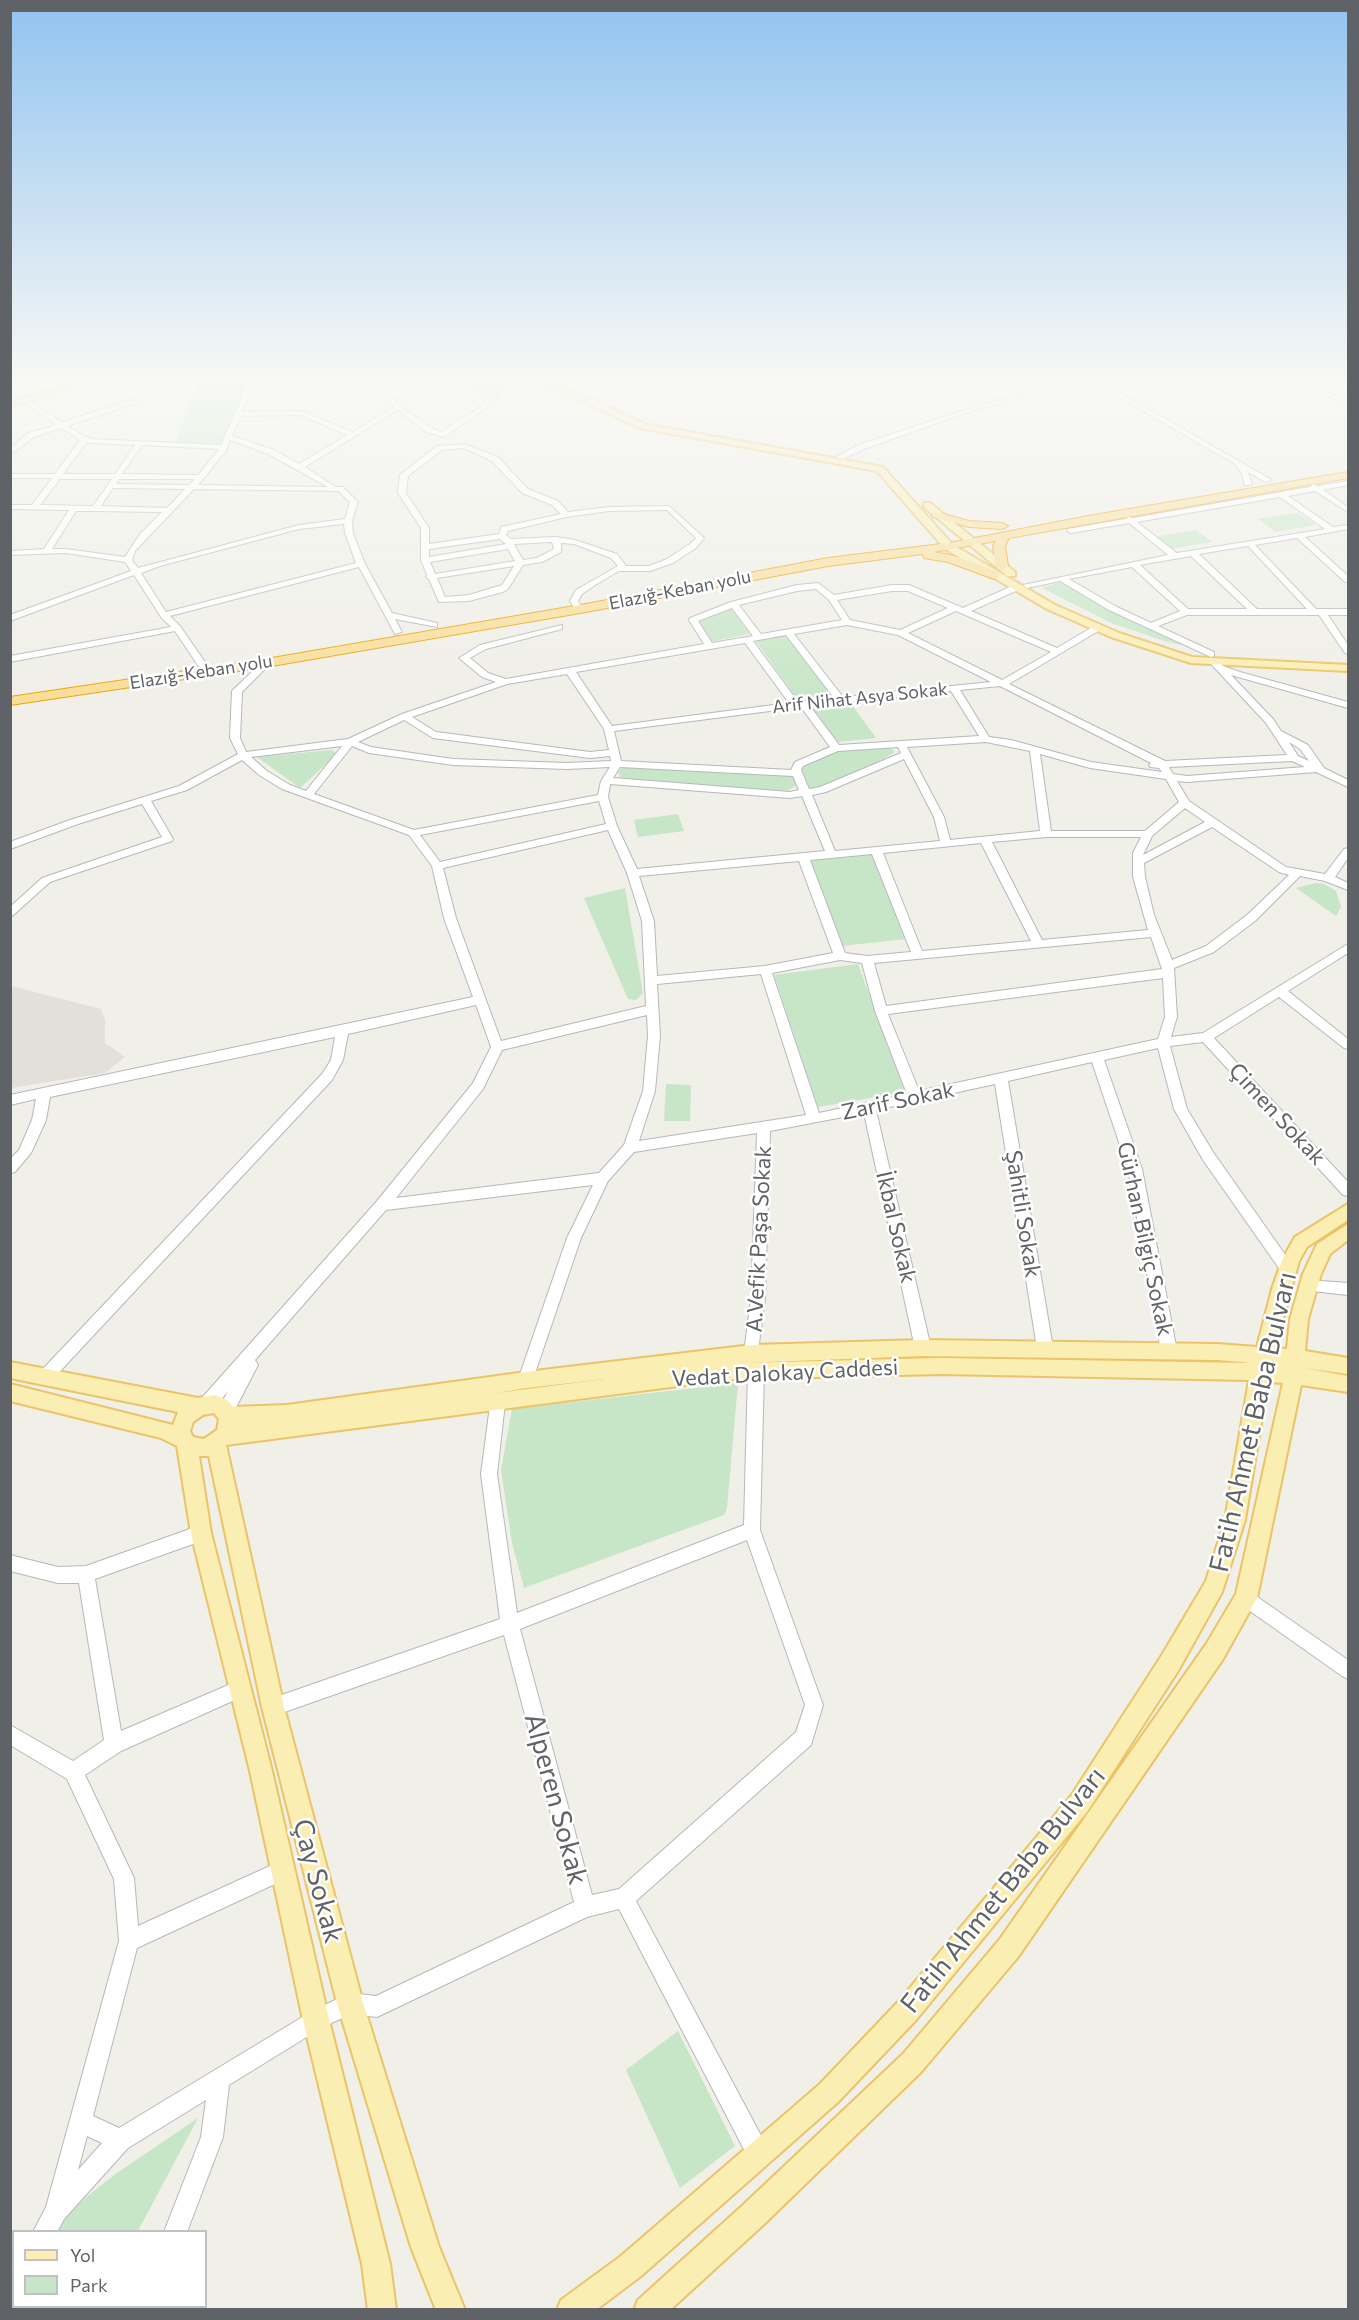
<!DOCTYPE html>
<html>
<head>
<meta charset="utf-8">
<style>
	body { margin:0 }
	#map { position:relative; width:1359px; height:2320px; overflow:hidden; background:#f0efe8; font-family:Commissioner,sans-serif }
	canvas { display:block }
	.frame { position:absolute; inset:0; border:12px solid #5f6367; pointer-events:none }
	.legend { position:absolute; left:12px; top:2230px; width:195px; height:78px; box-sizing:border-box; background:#fff; border:2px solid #bfc1c2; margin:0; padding:8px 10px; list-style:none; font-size:18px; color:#5f6367 }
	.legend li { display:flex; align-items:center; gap:12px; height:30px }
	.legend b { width:30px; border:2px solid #bfc1c2 }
</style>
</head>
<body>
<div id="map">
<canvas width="1359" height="2320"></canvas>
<div class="frame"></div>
<ul class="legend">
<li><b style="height:8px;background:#fbeeb3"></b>Yol</li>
<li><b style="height:16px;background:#c7e6c7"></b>Park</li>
</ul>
</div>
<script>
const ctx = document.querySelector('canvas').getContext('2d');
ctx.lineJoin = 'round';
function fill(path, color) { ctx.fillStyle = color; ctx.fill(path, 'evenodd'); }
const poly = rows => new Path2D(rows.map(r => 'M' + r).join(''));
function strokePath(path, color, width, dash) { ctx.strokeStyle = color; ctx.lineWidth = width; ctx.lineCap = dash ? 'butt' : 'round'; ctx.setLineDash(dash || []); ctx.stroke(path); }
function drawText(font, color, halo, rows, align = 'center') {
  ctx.font = font + ' Commissioner,sans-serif'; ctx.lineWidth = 5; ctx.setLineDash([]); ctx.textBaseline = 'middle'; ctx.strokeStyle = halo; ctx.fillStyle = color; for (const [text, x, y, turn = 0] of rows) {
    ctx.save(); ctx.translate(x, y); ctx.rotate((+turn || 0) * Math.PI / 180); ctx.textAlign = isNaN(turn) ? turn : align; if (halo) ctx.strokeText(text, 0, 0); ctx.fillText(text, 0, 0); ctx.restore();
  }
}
const education = poly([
	[11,986,101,1009,105,1020,105,1043,125,1057,105,1073,11,1088]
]);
const green = poly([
	[202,376,248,376,226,440,218,443,177,443,175,441],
	[479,376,493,377,505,389,493,403,473,391,471,387],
	[1298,513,1316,525,1275,532,1258,519],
	[1196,530,1212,542,1171,549,1155,537],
	[1061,582,1133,621,1199,649,1167,642,1111,623,1042,588],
	[730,607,750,634,709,642,694,621],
	[786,635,832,697,798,700,755,640],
	[849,701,876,738,838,742,810,709,810,706],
	[890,747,895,752,887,757,858,772,811,790,801,767,841,749],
	[331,750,335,752,335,756,300,788,257,757],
	[623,767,793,776,797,785,787,791,621,779,618,772],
	[678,814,684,831,638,837,634,820],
	[871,854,906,939,842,946,810,863,813,859],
	[1315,883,1324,884,1336,891,1341,907,1336,916,1296,888],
	[625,888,643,993,636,1000,628,999,584,898],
	[858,964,905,1092,818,1107,774,975],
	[666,1084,691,1085,690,1121,664,1121],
	[738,1383,727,1508,724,1515,524,1588,512,1543,501,1470,512,1409],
	[678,2031,735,2146,680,2188,626,2070],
	[198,2118,138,2231,56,2232,74,2207,114,2175]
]);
const minor = poly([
	[54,376,64,376,80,382,77,384,54,376],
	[251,376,257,376,254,384,389,376,377,379,400,406,432,428,440,432,481,407,457,384,396,376,458,380,464,376,471,376,463,382,488,407,444,437,426,432,398,410,305,467,336,487,343,487,358,502,352,521,353,533,365,564,392,613,437,623,437,627,395,619,402,632,395,634,359,567,170,616,180,626,207,665,205,667,199,667,175,631,10,662,10,656,171,627,161,617,134,575,10,621,10,615,131,571,125,562,66,553,10,555,10,551,44,549,69,510,10,509,10,505,32,505,52,478,10,478,10,474,55,474,80,440,61,428,34,437,10,455,10,449,28,433,56,425,22,401,22,399,26,399,62,422,185,383,187,386,67,426,84,436,92,439,221,445,251,376],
	[371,379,394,407,352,432,302,411,242,412,252,388,371,379],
	[301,415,347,435,299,464,274,450,232,436,241,416,301,415],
	[230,440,268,454,328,487,198,485,226,451,230,440],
	[87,442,92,443,135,445,115,474,63,474,87,442],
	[142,445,219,449,198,475,122,474,142,445],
	[60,479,112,479,93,506,40,505,60,479],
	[119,479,194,479,190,485,116,484,119,479],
	[113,488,185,489,167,508,101,506,113,488],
	[194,489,338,491,350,502,345,519,299,525,138,568,132,560,135,551,194,489],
	[76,511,95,511,162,512,140,534,125,557,66,549,52,549,76,511],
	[344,524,345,533,356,563,166,612,141,573,160,566,299,529,344,524],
	[1078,376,1088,376,963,414,864,449,843,459,836,457,858,445,959,412,1078,376],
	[1090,376,1097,376,1108,386,1272,480,1265,482,1248,472,1252,484,1245,486,1242,474,1235,464,1105,389,1064,389,1061,387,1064,385,1100,385,1090,376],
	[1232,376,1268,378,1348,398,1348,402,1268,382,1232,376],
	[465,444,498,457,528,489,558,501,568,512,609,507,669,506,704,538,696,548,673,563,650,571,619,571,595,585,582,594,578,601,583,609,579,612,576,611,570,601,576,590,618,566,611,558,574,544,561,543,561,552,542,562,523,565,508,589,503,592,469,601,439,602,429,579,426,577,427,575,421,560,421,528,398,493,400,475,437,446,465,444],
	[464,448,492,461,522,493,552,505,561,514,501,527,499,534,429,544,429,528,406,493,408,476,442,450,464,448],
	[667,510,696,538,690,544,667,559,649,566,626,566,617,554,575,540,556,537,511,539,506,535,508,531,566,517,609,511,667,510],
	[500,539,506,544,429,557,429,549,500,539],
	[552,542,554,549,537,558,523,560,514,544,552,542],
	[508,549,515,561,435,574,430,562,508,549],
	[514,566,502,585,469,595,445,597,437,578,514,566],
	[1348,481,1348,485,1323,490,1348,507,1348,512,1315,491,1288,496,1333,527,1348,525,1348,529,1305,537,1348,576,1348,582,1345,582,1297,538,1255,545,1316,609,1348,609,1348,615,1328,615,1348,645,1348,654,1345,653,1319,615,1187,615,1158,626,1214,652,1214,656,1211,657,1109,610,1060,581,1027,588,1023,585,1168,555,1129,523,1071,533,1067,531,1068,529,1125,519,1129,517,1133,518,1310,487,1313,484,1318,486,1348,481],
	[1280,497,1325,529,1177,553,1137,522,1280,497],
	[1248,546,1307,609,1257,609,1199,554,1248,546],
	[1191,556,1247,609,1188,609,1140,565,1191,556],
	[1132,567,1180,611,1151,623,1115,606,1069,579,1132,567],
	[818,583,834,595,892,585,909,585,963,608,1012,586,1018,586,1018,590,971,611,1057,648,1094,626,1100,626,1100,630,1009,684,1165,761,1287,755,1266,723,1212,665,1212,661,1218,661,1223,666,1240,672,1348,702,1348,708,1231,675,1273,719,1281,731,1308,745,1324,768,1348,780,1348,787,1316,772,1187,782,1177,781,1189,801,1286,867,1325,874,1344,849,1348,848,1348,858,1335,877,1348,883,1348,890,1325,881,1300,876,1255,921,1214,952,1174,968,1177,1017,1171,1037,1203,1033,1348,944,1348,953,1288,991,1348,1039,1348,1049,1344,1048,1279,997,1214,1038,1348,1182,1348,1196,1343,1195,1203,1042,1170,1046,1187,1109,1213,1152,1293,1266,1295,1270,1293,1274,1288,1276,1283,1274,1203,1160,1174,1109,1158,1048,1104,1060,1142,1169,1177,1351,1174,1356,1169,1358,1164,1356,1161,1351,1128,1169,1092,1062,1008,1081,1053,1348,1050,1353,1045,1355,1040,1353,1037,1348,995,1084,876,1110,931,1348,928,1353,923,1355,918,1353,915,1348,864,1113,770,1131,765,1299,757,1358,752,1360,747,1358,744,1353,751,1299,757,1133,634,1152,608,1181,581,1238,531,1385,526,1387,521,1385,518,1380,567,1238,593,1185,386,1210,255,1360,258,1365,232,1415,226,1417,220,1415,218,1410,228,1391,212,1410,206,1412,200,1410,198,1405,200,1400,377,1201,473,1083,491,1047,476,1005,348,1034,343,1060,332,1080,50,1382,45,1384,40,1382,37,1377,40,1372,322,1074,331,1060,335,1037,50,1097,46,1120,31,1153,15,1172,10,1173,10,1159,19,1150,32,1120,36,1099,10,1105,10,1095,473,997,444,918,432,866,409,835,282,789,259,775,242,760,187,790,151,801,173,839,172,841,50,882,10,918,10,907,42,878,162,837,142,804,78,824,10,849,10,842,70,820,179,786,238,754,230,738,232,691,263,661,271,663,242,692,240,738,246,752,348,739,402,714,496,682,482,677,459,658,480,645,562,625,562,629,486,649,470,658,488,673,506,679,704,644,689,620,690,618,731,602,797,585,818,583],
	[816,589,829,600,842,620,761,634,739,605,797,591,816,589],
	[892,591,908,591,948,608,900,630,850,620,837,600,892,591],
	[732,608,753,636,712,643,698,621,732,608],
	[956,611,1051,652,1002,680,908,633,956,611],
	[847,625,898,635,991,682,843,697,794,634,847,625],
	[786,635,834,698,798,702,753,641,786,635],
	[745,643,789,703,612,726,576,672,745,643],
	[567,674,604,729,609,750,590,752,436,732,412,717,507,684,567,674],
	[1000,686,1151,763,1149,765,1150,767,1159,768,1162,772,1091,762,1011,740,989,737,960,690,1000,686],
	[951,691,979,736,839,745,810,706,951,691],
	[801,707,830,747,795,762,791,770,621,761,614,731,801,707],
	[404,720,433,738,590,758,610,756,611,761,567,763,453,759,371,747,358,742,404,720],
	[986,742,1030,751,1040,831,950,840,944,817,907,747,986,742],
	[1289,742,1300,749,1309,761,1298,756,1289,742],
	[342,746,306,791,290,785,267,771,251,757,342,746],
	[352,746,369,753,453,765,567,769,610,767,601,781,598,795,414,830,314,794,352,746],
	[898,747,901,753,820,787,809,789,801,770,803,766,838,751,898,747],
	[1040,754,1090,768,1166,779,1179,802,1145,831,1051,831,1040,754],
	[904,759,934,817,940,841,835,851,812,795,826,792,904,759],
	[1292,761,1305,767,1187,776,1173,774,1169,767,1292,761],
	[620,767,793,776,799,790,790,792,613,778,620,767],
	[610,784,790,798,802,796,825,851,637,869,617,826,608,797,610,784],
	[599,801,606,824,440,862,420,835,599,801],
	[1185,808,1205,822,1143,855,1152,836,1185,808],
	[1212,827,1279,872,1289,875,1247,915,1206,946,1172,960,1154,915,1145,877,1144,863,1212,827],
	[608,830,627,873,642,921,646,1006,501,1041,456,918,443,868,608,830],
	[1046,837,1141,837,1133,853,1133,877,1148,930,1042,940,992,842,1046,837],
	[981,843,1031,941,922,951,883,853,981,843],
	[872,854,911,952,867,956,845,953,810,860,872,854],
	[799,861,833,953,765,966,657,976,654,921,639,876,799,861],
	[1151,937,1162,969,886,1006,874,963,1151,937],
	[840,960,862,963,875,1011,907,1094,819,1113,772,973,840,960],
	[761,974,806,1115,639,1141,655,1091,660,1036,657,984,761,974],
	[1163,978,1165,1017,1158,1039,919,1091,888,1014,1163,978],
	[647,1015,648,1036,643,1091,624,1145,599,1173,396,1198,483,1089,502,1050,647,1015],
	[1308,1280,1348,1283,1348,1295,1303,1290,1301,1286,1303,1282,1308,1280],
	[756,1364,761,1366,764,1371,760,1530,823,1705,811,1745,636,1901,766,2145,769,2153,766,2161,758,2164,750,2161,619,1909,587,1917,377,2017,351,2014,323,2027,229,2085,223,2137,187,2232,164,2232,201,2137,206,2100,128,2148,64,2219,57,2232,33,2232,46,2207,119,1941,114,1879,67,1779,10,1745,10,1725,73,1761,104,1740,79,1583,58,1583,10,1571,10,1555,58,1567,86,1566,201,1525,207,1527,209,1533,207,1539,95,1579,121,1731,240,1680,246,1683,249,1689,246,1695,121,1751,85,1775,134,1878,138,1926,283,1860,290,1863,293,1870,290,1877,137,1948,93,2116,119,2128,309,2013,343,1996,350,1993,376,1996,574,1902,504,1635,273,1716,267,1713,264,1707,267,1701,273,1698,500,1619,481,1474,491,1398,497,1396,503,1398,505,1403,497,1474,517,1613,744,1525,748,1371,751,1366,756,1364],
	[747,1540,805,1705,796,1732,619,1889,592,1895,520,1629,747,1540],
	[87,2136,102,2143,78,2170,87,2136],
	[1246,1589,1348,1660,1348,1679,1342,1676,1240,1604,1237,1598,1240,1592,1246,1589],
	[14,2273,14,2299,10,2300,10,2274,14,2273],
	[133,2306,157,2306,156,2310,132,2310,133,2306]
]);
const major = poly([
	[100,376,112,376,10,407,10,402,100,376],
	[513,376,525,376,581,394,645,424,883,467,953,545,1055,605,1119,633,1192,657,1348,665,1348,671,1191,663,1111,637,1047,609,945,549,877,471,640,428,575,398,513,376],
	[924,503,930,503,1015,572,1015,576,1007,576,924,507,924,503],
	[1348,1204,1348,1220,1307,1247,1299,1261,1275,1348,1287,1349,1290,1319,1303,1274,1317,1244,1348,1224,1348,1240,1330,1254,1321,1274,1308,1319,1305,1351,1348,1358,1348,1374,1304,1368,1348,1376,1348,1392,1301,1385,1257,1598,1223,1659,1018,1957,921,2072,762,2226,670,2310,634,2310,638,2300,742,2206,903,2054,1000,1939,1207,1643,1236,1594,1283,1383,1268,1382,1245,1520,1222,1592,1178,1671,1087,1812,916,2020,838,2102,641,2276,596,2310,557,2310,561,2300,621,2256,820,2084,898,2002,1071,1796,1162,1655,1206,1581,1225,1520,1249,1380,941,1374,732,1379,226,1445,284,1707,363,2003,439,2247,465,2310,436,2310,411,2247,337,2003,262,1707,209,1456,199,1456,211,1533,272,1771,329,2020,390,2264,396,2310,368,2310,362,2264,303,2020,250,1771,191,1533,177,1446,161,1438,10,1401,10,1384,173,1425,178,1412,10,1378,10,1362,198,1398,214,1395,227,1400,233,1407,287,1405,526,1372,752,1345,923,1340,1217,1344,1257,1347,1272,1289,1282,1260,1295,1237,1348,1204],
	[923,1356,1217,1360,1253,1363,941,1358,740,1363,923,1356],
	[605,1379,497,1393,526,1388,605,1379],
	[214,1413,219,1419,217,1430,204,1439,193,1437,190,1431,193,1422,203,1415,214,1413]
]);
const highway = poly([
	[1348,472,1348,478,1009,538,1005,546,1008,566,1002,570,996,566,993,546,996,541,934,552,955,556,998,572,1000,575,994,579,948,562,924,558,923,554,828,566,586,612,266,667,10,705,10,697,266,659,586,604,828,558,949,543,1088,516,1348,472],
	[936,512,969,521,1002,523,1008,526,1002,529,969,527,932,517,932,513,936,512]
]);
const farStreetnames = [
	["Elazığ-Keban yolu",680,590,-11],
	["Elazığ-Keban yolu",201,672,-9],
	["Arif Nihat Asya Sokak",860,698,-6]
];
const streetNames = [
	["Zarif Sokak",898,1101,-12],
	["Çimen Sokak",1277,1114,47],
	["Şahitli Sokak",1023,1214,81],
	["İkbal Sokak",896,1227,77],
	["A.Vefik Paşa Sokak",759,1239,-87],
	["Gürhan Bilgiç Sokak",1145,1239,78],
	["Vedat Dalokay Caddesi",785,1373,-3]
];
const nearStreetnames = [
	["Fatih Ahmet Baba Bulvarı",1253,1422,-77],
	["Alperen Sokak",556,1799,75],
	["Çay Sokak",318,1881,75],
	["Fatih Ahmet Baba Bulvarı",1003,1890,-51]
];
fill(education, '#e3e0d9');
fill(green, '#c7e6c7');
strokePath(minor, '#b5b8bc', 2);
strokePath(major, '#ebc467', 4);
strokePath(highway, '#eda30c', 2);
fill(minor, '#fff');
fill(major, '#fbeeb3');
fill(highway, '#f8de98');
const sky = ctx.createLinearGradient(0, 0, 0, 701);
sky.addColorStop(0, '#91c3f0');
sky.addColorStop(0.54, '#f8f8f5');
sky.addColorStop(1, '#f8f8f500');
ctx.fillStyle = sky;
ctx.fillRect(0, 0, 1359, 701);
drawText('18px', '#5f6367', '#fff', farStreetnames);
drawText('22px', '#5f6367', '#fff', streetNames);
drawText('27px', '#5f6367', '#fff', nearStreetnames);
</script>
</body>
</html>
